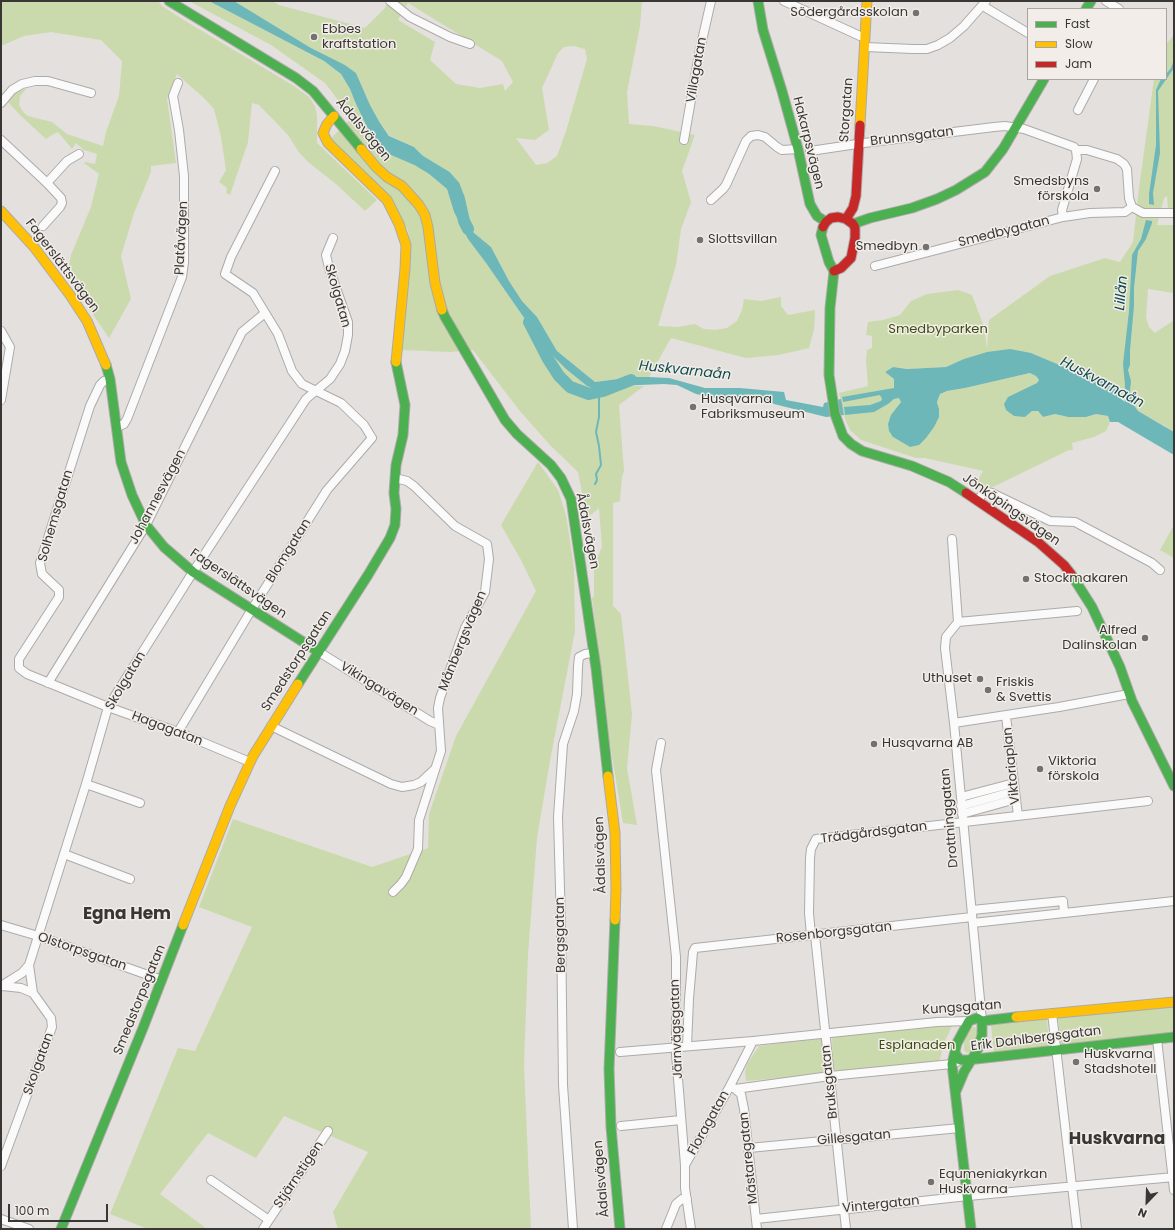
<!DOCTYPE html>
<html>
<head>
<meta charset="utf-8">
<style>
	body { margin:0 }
	#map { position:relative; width:1175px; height:1230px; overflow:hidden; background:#e3e0dd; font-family:Poppins,sans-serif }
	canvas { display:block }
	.frame { position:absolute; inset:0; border:2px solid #393735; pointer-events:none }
	.legend { position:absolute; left:1027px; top:8px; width:140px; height:72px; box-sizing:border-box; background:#f2ede8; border:1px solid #a8a4a0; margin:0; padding:5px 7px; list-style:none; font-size:12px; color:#393735 }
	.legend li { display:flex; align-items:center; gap:8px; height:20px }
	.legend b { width:20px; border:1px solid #a8a4a0 }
	.north { position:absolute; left:1127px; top:1182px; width:40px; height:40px; -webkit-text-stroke:3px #f2ede8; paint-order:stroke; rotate:203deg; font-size:11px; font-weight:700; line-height:16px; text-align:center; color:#393735 }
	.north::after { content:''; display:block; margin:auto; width:14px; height:18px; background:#393735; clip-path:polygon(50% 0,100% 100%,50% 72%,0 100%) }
	.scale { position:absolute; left:8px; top:1204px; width:100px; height:18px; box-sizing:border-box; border:2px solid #393735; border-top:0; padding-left:5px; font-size:12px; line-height:14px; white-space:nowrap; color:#393735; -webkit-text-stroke:3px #f2ede8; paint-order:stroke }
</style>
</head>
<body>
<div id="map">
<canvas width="1175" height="1230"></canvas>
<div class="frame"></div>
<ul class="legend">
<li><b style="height:5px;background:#4caf50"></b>Fast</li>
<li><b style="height:5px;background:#ffc107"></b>Slow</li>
<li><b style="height:5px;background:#c62828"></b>Jam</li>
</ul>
<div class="north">N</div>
<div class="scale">100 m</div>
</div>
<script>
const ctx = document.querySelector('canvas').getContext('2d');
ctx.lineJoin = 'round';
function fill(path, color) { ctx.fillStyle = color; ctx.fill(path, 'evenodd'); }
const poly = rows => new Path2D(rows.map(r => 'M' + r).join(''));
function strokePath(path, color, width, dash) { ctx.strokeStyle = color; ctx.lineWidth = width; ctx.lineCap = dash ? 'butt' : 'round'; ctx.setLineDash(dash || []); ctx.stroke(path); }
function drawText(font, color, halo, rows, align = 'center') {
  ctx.font = font + ' Poppins,sans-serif'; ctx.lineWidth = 3; ctx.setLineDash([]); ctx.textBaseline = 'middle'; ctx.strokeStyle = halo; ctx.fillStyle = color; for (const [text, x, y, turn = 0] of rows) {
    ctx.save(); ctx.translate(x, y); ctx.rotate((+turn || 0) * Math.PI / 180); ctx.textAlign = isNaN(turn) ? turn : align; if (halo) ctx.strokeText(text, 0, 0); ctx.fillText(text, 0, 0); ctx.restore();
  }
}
const green = poly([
	[1,1,158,1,162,6,187,22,294,86,309,97,315,106,317,115,317,143,377,200,365,211,336,184,308,162,298,151,288,135,259,105,252,103,248,142,230,195,226,193,227,188,219,182,226,170,221,137,214,109,205,99,177,74,167,99,176,163,151,166,151,172,134,213,121,256,131,299,109,338,67,276,71,255,91,207,99,174,84,163,85,162,95,164,97,154,84,150,76,143,72,149,58,132,52,135,46,139,20,115,8,102,15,93,27,88,20,96,19,105,24,113,28,116,52,122,67,134,103,146,106,132,119,96,122,61,101,40,51,32,24,36,1,46],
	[189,1,209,1,324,61,341,74,350,89,356,104,366,125,378,146,409,157,447,189,454,212,468,239,486,263,545,348,566,369,587,386,598,391,615,386,644,386,619,405,624,471,622,477,620,501,613,503,613,606,621,614,632,714,627,768,637,825,623,823,609,738,592,598,594,596,594,565,602,547,599,508,587,518,578,472,550,445,519,410,473,350,450,352,402,350,410,274,411,252,408,230,385,192,330,139,352,118,325,83,271,45],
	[234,1,272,1,279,5,365,28,384,9,389,1,642,1,640,26,627,92,629,124,653,126,695,135,682,171,691,202,681,229,676,265,658,326,678,327,695,324,704,329,715,330,727,328,737,321,742,310,744,299,761,301,781,297,781,306,788,315,815,310,814,330,809,348,779,355,746,358,671,338,649,377,634,377,595,382,557,351,537,317,522,301,509,281,491,247,474,233,460,209,460,197,443,171,424,157,414,147,390,136,380,123,370,105,356,73,345,65,311,48],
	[408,3,502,61,513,82,505,91,503,84,480,88,456,84,430,60,435,42,398,20],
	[574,46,585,49,587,59,566,131,557,156,547,163,536,165,516,138,535,140,549,130,542,88,558,53,564,47],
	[1174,35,1174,209,1168,208,1167,196,1164,198,1157,225,1174,225,1174,293,1148,289,1146,317,1149,327,1155,333,1174,320,1174,432,1165,426,1139,412,1120,398,1114,385,1105,380,1081,374,1031,353,953,364,946,367,907,369,893,367,885,372,894,379,894,388,885,399,881,408,894,399,900,398,902,400,898,406,893,437,910,447,939,409,937,402,940,394,947,391,965,388,1030,373,1036,376,1039,380,1037,383,1031,387,1025,417,1032,411,1038,411,1043,417,1055,414,1068,417,1086,417,1096,414,1103,415,1108,416,1110,422,1106,431,1094,437,1072,443,1073,450,1069,450,995,486,986,489,981,488,975,485,983,471,925,458,916,458,861,440,850,430,845,419,839,393,868,386,866,361,867,350,872,348,872,336,866,335,868,322,883,320,900,315,911,301,927,294,958,290,972,295,984,327,987,349,989,320,1050,276,1105,258,1120,262,1133,242,1139,188,1154,79,1166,79,1166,44],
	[538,462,558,490,566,515,574,568,575,631,550,761,537,838,528,954,524,1065,531,1229,338,1229,333,1212,368,1152,284,1116,256,1158,208,1133,160,1194,207,1229,148,1229,110,1214,178,1048,195,1051,252,927,199,907,233,819,372,867,428,848,429,814,456,736,536,591,521,560,501,525],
	[1174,525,1174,558,1160,550],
	[1174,1005,1174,1033,1061,1046,1058,1018],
	[1047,1019,1049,1047,994,1053,991,1025,997,1025,997,1023],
	[953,1024,944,1043,939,1062,833,1072,832,1037],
	[973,1027,975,1027,977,1030,976,1042,970,1052,967,1053,964,1050,964,1042,968,1032],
	[822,1037,825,1074,746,1081,745,1072,747,1064,759,1046]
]);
const water = poly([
	[209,1,234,1,311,48,345,65,356,73,370,105,380,123,389,136,414,147,424,157,443,171,460,197,460,209,474,233,491,247,509,281,522,301,537,317,557,351,595,382,634,377,649,377,669,378,705,388,740,388,784,392,786,400,823,407,824,403,841,399,844,415,826,417,774,404,761,398,743,398,726,400,696,394,677,385,664,384,615,386,598,391,587,386,566,369,545,348,486,263,468,239,454,212,447,189,409,157,378,146,366,125,356,104,350,89,341,74,324,61],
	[1174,60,1174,68,1158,91,1160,153,1153,193,1154,205,1149,204,1149,194,1156,145,1156,90,1161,79,1166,79,1166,74,1171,68],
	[1146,220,1152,221,1152,223,1146,239,1138,251,1134,288,1134,306,1130,350,1130,365,1128,370,1131,381,1130,391,1133,404,1138,411,1174,432,1174,455,1118,422,1110,422,1108,416,1096,414,1086,417,1068,417,1055,414,1043,417,1038,411,1032,411,1025,417,1014,416,1006,410,1004,404,1008,397,1037,383,1039,380,1036,376,1030,373,965,388,947,391,940,394,937,402,939,409,939,417,934,427,926,438,919,445,910,447,893,437,889,431,888,424,891,415,901,402,899,398,894,399,888,404,874,412,845,415,844,407,870,405,881,401,882,399,880,395,843,402,842,397,894,388,894,379,885,372,893,367,907,369,946,367,964,359,987,352,1010,349,1031,353,1081,374,1105,380,1114,385,1120,398,1125,402,1126,398,1124,394,1125,385,1123,364,1129,311,1132,255,1141,239]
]);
const stream = poly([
	[595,484,597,480,596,474,601,465,599,446,596,432,599,417,599,392]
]);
const river = poly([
	[390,148,418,160,446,177,454,186,459,199,464,221,468,229],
	[529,322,548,359,559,376,570,387,589,394,603,391,631,380]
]);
const street = poly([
	[390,1,410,17,450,37,470,44],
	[784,1,860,36,865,37],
	[1106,1,1119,9],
	[983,6,1028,33],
	[865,47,913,49,927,49,938,45,950,38,964,26,986,1],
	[1,103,12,90,22,84,35,81,48,81,91,93],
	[1078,110,1094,79],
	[1,140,47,183,67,161,79,154],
	[684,140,699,54,711,1],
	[1076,150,1087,150,1117,159,1124,164,1127,169,1129,198,1132,207],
	[810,151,864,143,994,127,1005,126,1024,129,1074,147,1076,150,1077,159,1062,210,1063,217],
	[711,200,723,189,726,185,746,141,751,136,758,135,765,137,777,147,782,150,798,149],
	[43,226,60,207,62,203,61,198,47,183],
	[875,266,1063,217,1090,213,1125,212,1132,207,1143,213,1174,213],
	[1,331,10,347,1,400],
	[110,379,104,381,100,385,90,406,40,563,42,574,59,590,59,597,19,659,19,668,27,674,108,707,178,732,250,762],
	[117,427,124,424,127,419,182,277,184,262,184,176,179,130,173,96,178,83],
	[978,501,983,493,987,492,992,493,1050,521,1075,522,1152,563,1160,570],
	[952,539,958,622,946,637,945,648,954,723,982,1021],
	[958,622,1077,611],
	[319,652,430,721,439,725],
	[48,683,146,525,242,332,265,313],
	[1006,716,1018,816],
	[954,723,1059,707,1129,694],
	[271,726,391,784,402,787,414,785,421,782,435,769],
	[178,732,252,609,327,490,372,438,364,425,341,403,302,384,292,371,278,334,253,293,225,274,231,257,275,171],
	[661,743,656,770,676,957,676,1054,685,1165,685,1188,691,1229],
	[86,784,140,803],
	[961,797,1014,783],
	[961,806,1015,791],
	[962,814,1016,799],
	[64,854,130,879],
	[393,892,401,884,406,877,418,849,419,820,441,751,438,708,440,698,465,628,485,592,489,559,487,544,455,526,414,486,407,481,395,478],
	[972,910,1063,901,1064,913],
	[973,923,1174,901],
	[1,925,38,936,162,980],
	[811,935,809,913,810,858,811,849,816,839,1148,801],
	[815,935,846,1229],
	[1,986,22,973,29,965],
	[2,986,21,988,33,993],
	[1052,1013,1077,1229],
	[1157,1039,1174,1190],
	[687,1046,689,999,693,952,695,948,972,917],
	[620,1052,753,1041],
	[730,1086,753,1041,937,1022,969,1021],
	[735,1089,830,1076,952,1064,957,1062],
	[621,1126,681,1120],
	[749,1148,960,1128],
	[685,1165,730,1086,735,1089,741,1094,744,1109,757,1229],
	[1,1166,52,1027,51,1018,48,1014,33,993,29,965,86,784,108,707,193,572,306,399,330,379,340,364,345,351,348,335,348,322,329,268,326,255,333,238],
	[211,1180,269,1220],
	[1,1219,29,1229],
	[756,1219,968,1196,1174,1177],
	[263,1229,328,1131],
	[573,1229,563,1085,561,924,558,817,563,744,574,711,577,694,578,666,579,657,585,654,592,653],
	[666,1229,676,1204,682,1199,687,1199]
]);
const fast = poly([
	[169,1,296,78,313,91,361,149],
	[758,1,763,30,782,91,798,149,810,204,817,216,826,222],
	[1086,9,1091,1],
	[853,224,870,218,912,208,937,199,956,190,985,172,1003,149,1044,79],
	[823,227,821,235,829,262,834,271,830,308,829,375,835,414,843,436,851,444,862,451,912,466,949,482,966,493],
	[442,310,445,317,505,420,517,434,551,465,561,478,571,499,596,668,608,776],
	[106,365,110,379,121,462,132,495,146,525,164,547,193,572,319,652],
	[1071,574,1092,607,1120,667,1132,701,1174,786],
	[298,684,368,575,390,538,395,525,396,509,394,493,396,465,403,435,405,405,396,362],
	[615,920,609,1069,611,1127,620,1229],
	[955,1053,960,1060,967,1060,1174,1037],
	[956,1091,964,1072,978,1049,982,1035,982,1021],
	[61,1229,143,1028,183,925],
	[971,1229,952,1064,957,1043,969,1021,977,1018,982,1021,1016,1017]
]);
const slow = poly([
	[334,116,327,124,323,133,328,143,387,200,399,224,406,245,405,269,396,362],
	[860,125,867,1],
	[361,149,376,167,387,177,402,186,419,205,425,215,428,227,435,283,442,310],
	[1,211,34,247,70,295,87,321,106,365],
	[608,776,615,833,616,889,615,920],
	[183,925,230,806,253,756,298,684],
	[1016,1017,1174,1002]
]);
const jam = poly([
	[846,219,853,208,856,196,860,125],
	[823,227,826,222,831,218,838,217,846,219,853,224,855,228,855,238,851,258,841,268,834,271],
	[966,493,1038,542,1064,565,1071,574]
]);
const markers = [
	[916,13,4,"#747270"],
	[314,37,4,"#747270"],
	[1097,189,4,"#747270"],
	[700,240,4,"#747270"],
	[926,247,4,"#747270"],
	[693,407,4,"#747270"],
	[1026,579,4,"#747270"],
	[1145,638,4,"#747270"],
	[980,679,4,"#747270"],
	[988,690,4,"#747270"],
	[874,744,4,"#747270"],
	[1040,769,4,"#747270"],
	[1076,1062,4,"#747270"],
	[931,1182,4,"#747270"]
];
const poiNames = [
	["Södergårdsskolan",908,13,"right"],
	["Ebbes",322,30],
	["kraftstation",322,45],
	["Smedsbyns",1089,182,"right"],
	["förskola",1089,197,"right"],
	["Slottsvillan",708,240],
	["Smedbyn",918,247,"right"],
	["Husqvarna",701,400],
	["Fabriksmuseum",701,415],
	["Stockmakaren",1034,579],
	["Alfred",1137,631,"right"],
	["Dalinskolan",1137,646,"right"],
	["Uthuset",972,679,"right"],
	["Friskis",996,683],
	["& Svettis",996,698],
	["Husqvarna AB",882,744],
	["Viktoria",1048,762],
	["förskola",1048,777],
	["Huskvarna",1084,1055],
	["Stadshotell",1084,1070],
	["Equmeniakyrkan",939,1175],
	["Huskvarna",939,1190]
];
const streetNames = [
	["Villagatan",697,70,-80],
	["Storgatan",847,110,-86],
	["Ådalsvägen",363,130,50],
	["Brunnsgatan",912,137,-7],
	["Hakarpsvägen",808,143,76],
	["Smedbygatan",1004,232,-14],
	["Platåvägen",182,238,-87],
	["Fagerslättsvägen",62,266,53],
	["Skolgatan",337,296,74],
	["Johannesvägen",158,497,-62],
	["Jönköpingsvägen",1011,510,35],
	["Solhemsgatan",56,516,-74],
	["Ådalsvägen",587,531,79],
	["Blomgatan",289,551,-58],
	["Fagerslättsvägen",238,584,34],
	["Månbergsvägen",463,641,-68],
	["Smedstorpsgatan",297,661,-57],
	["Skolgatan",126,681,-59],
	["Vikingavägen",379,689,32],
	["Hagagatan",167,729,21],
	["Viktoriaplan",1012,766,-96],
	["Drottninggatan",950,818,-95],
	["Trädgårdsgatan",874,833,-7],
	["Ådalsvägen",601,855,-92],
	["Rosenborgsgatan",834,933,-6],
	["Bergsgatan",561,935,-91],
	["Olstorpsgatan",82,952,19],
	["Smedstorpsgatan",140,1000,-68],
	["Kungsgatan",962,1008,-4],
	["Järnvägsgatan",677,1029,-92],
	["Erik Dahlbergsgatan",1036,1039,-7],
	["Skolgatan",39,1064,-70],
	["Bruksgatan",830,1082,-96],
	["Floragatan",709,1123,-61],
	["Gillesgatan",854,1138,-5],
	["Mästaregatan",749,1158,-96],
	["Stjärnstigen",299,1175,-56],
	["Ådalsvägen",602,1179,-95],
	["Vintergatan",881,1205,-6]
];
const parkNames = [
	["Smedbyparken",938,330],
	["Esplanaden",917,1046]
];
const waterNames = [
	["Lillån",1122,293,-85],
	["Huskvarnaån",685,371,6],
	["Huskvarnaån",1102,383,28]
];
const districtNames = [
	["Egna Hem",127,915],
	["Huskvarna",1117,1140]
];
fill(green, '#cbdaac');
fill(water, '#6eb7b9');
strokePath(stream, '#6eb7b9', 2);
strokePath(river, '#6eb7b9', 12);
strokePath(street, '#adaaa8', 10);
strokePath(fast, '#adaaa8', 11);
strokePath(slow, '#adaaa8', 11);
strokePath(jam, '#adaaa8', 11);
strokePath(street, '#fbfafa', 8);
strokePath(fast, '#4caf50', 9);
strokePath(slow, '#ffc107', 9);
strokePath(jam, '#c62828', 9);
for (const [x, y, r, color] of markers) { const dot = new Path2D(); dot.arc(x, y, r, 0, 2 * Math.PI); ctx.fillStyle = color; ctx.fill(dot); strokePath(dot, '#f2ede8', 1.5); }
drawText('13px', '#393735', '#f2ede8', poiNames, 'left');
drawText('13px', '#393735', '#f2ede8', streetNames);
drawText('13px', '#3b4e0f', '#f2ede8', parkNames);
drawText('italic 14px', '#0e4c4e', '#f2ede8', waterNames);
drawText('bold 17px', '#393735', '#f2ede8', districtNames);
</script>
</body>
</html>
